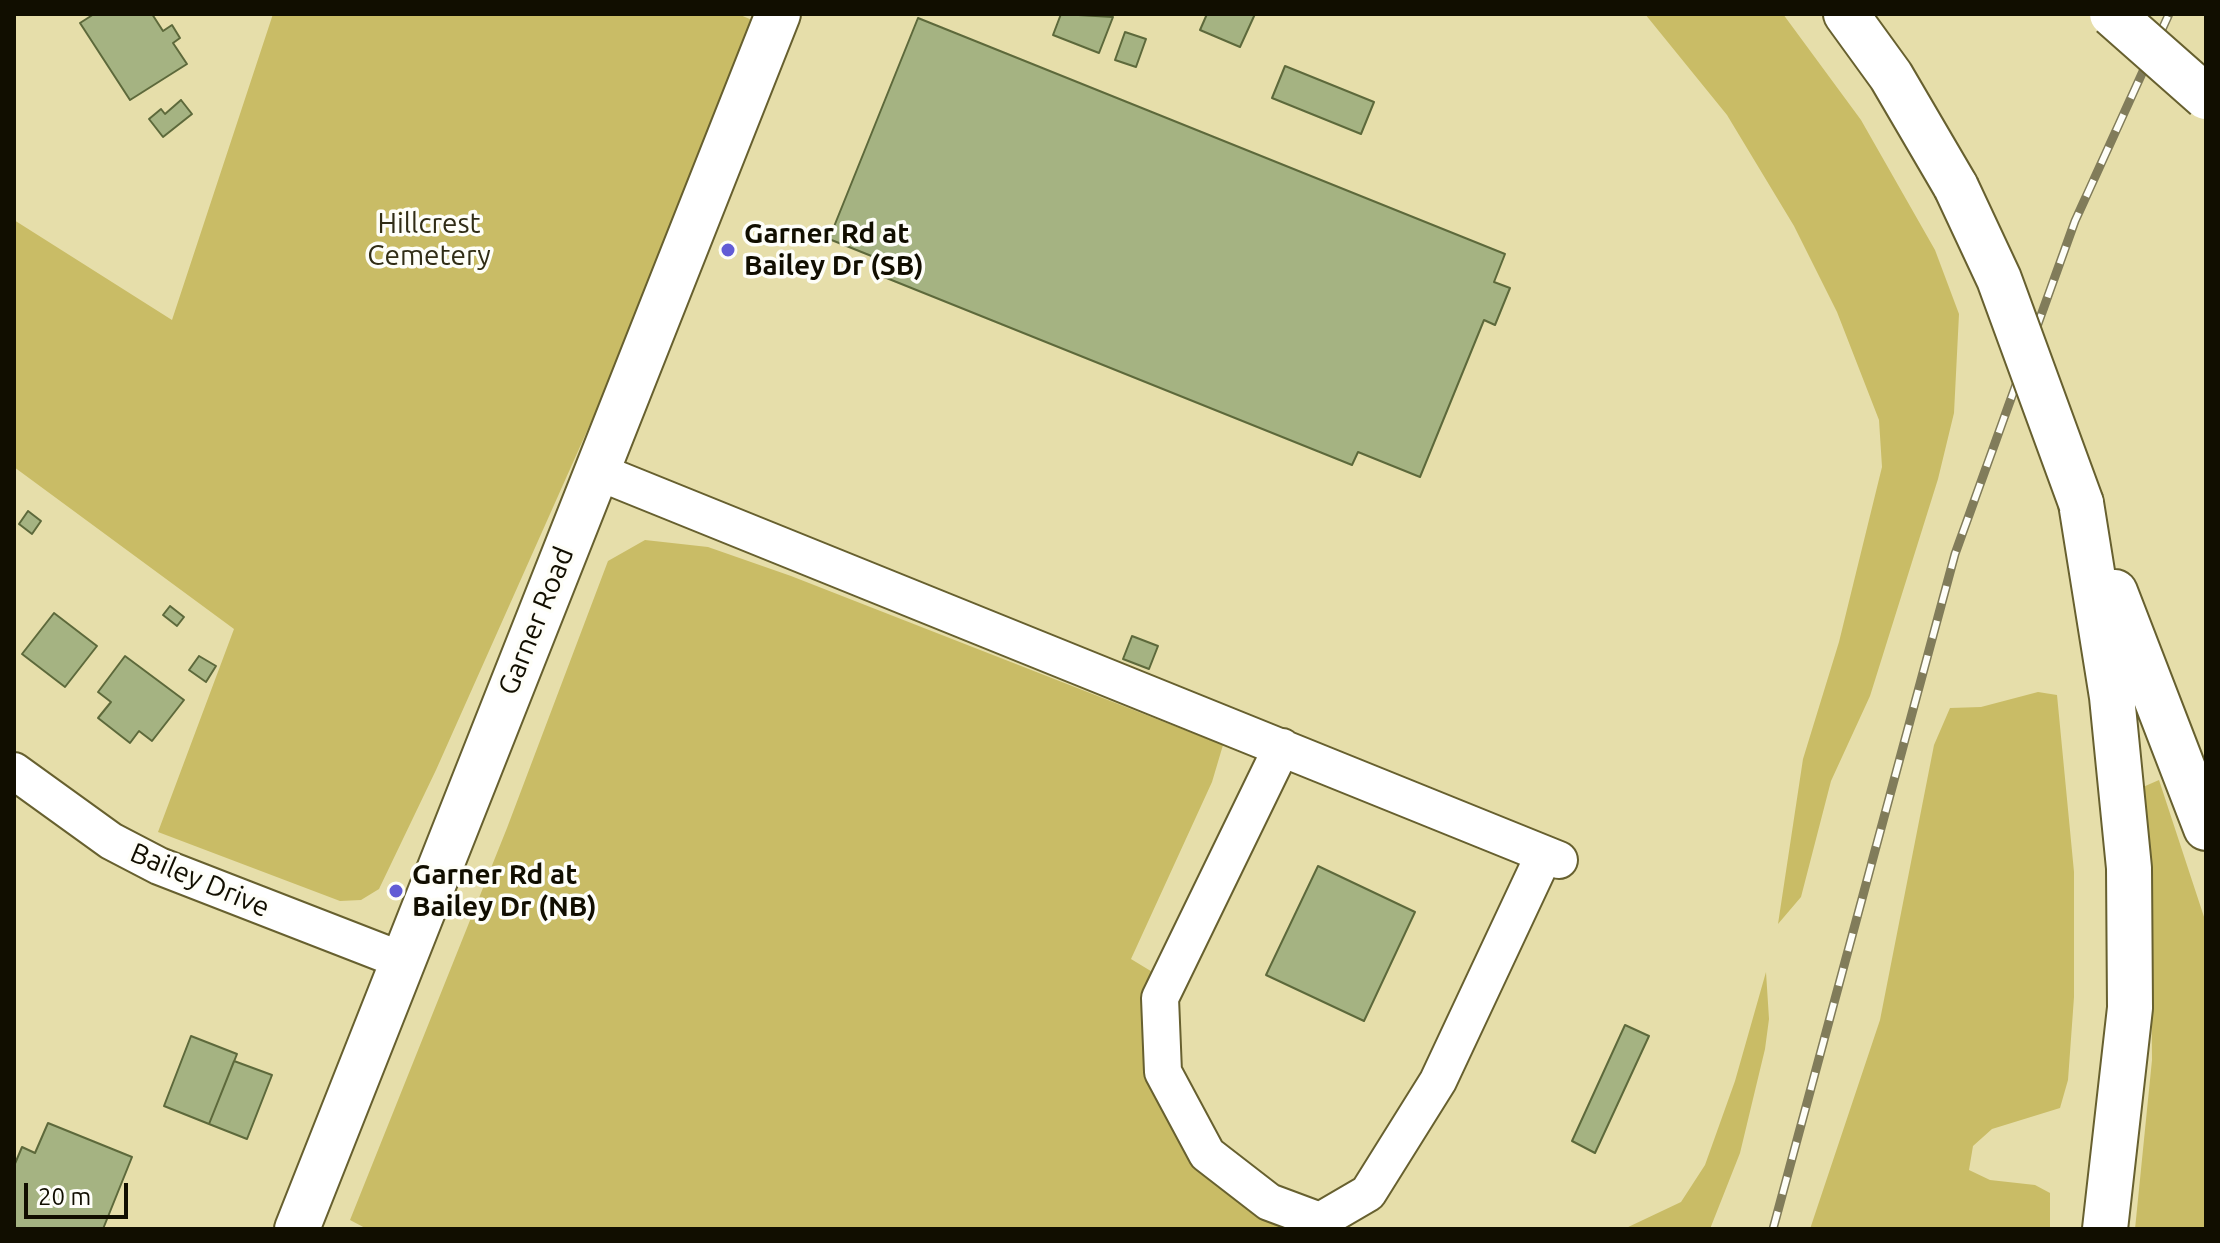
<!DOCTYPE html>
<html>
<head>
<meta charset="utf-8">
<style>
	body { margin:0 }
	#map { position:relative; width:2220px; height:1243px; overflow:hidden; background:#e6deaa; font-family:Ubuntu,sans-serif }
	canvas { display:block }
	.frame { position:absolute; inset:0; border:16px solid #110e00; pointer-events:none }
	.scale { position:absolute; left:24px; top:1183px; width:104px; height:36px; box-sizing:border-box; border:4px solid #110e00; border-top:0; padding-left:10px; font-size:24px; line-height:28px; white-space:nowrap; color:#110e00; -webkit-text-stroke:6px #fefef8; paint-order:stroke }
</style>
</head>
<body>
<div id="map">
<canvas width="2220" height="1243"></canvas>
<div class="frame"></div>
<div class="scale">20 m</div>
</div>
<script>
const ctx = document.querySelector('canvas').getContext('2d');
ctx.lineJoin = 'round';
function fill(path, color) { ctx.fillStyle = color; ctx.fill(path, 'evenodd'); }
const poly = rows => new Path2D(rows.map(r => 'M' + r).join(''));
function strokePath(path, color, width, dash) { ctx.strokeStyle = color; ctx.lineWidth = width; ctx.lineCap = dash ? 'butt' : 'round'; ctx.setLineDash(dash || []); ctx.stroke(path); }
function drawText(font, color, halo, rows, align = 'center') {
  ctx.font = font + ' Ubuntu,sans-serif'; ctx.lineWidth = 7; ctx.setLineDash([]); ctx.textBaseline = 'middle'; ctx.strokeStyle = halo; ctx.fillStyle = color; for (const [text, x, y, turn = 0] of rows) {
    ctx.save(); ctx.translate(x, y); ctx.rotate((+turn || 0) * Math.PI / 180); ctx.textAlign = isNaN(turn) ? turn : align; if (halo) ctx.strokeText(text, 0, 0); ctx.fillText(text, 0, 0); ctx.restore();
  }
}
const green = poly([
	[273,14,738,14,752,20,603,395,436,770,379,889,361,900,340,901,158,832,234,629,14,467,14,220,172,320],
	[1645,14,1783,14,1861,120,1935,250,1959,314,1954,413,1938,479,1870,696,1831,781,1801,897,1778,924,1803,759,1839,642,1882,467,1879,420,1837,312,1794,226,1727,115],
	[645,540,708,547,791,576,1223,745,1212,782,1131,959,1154,973,1142,1015,1159,1099,1222,1189,1306,1229,367,1229,350,1220,507,828,608,561],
	[2038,692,2057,695,2074,872,2074,997,2068,1080,2060,1108,1992,1129,1973,1146,1969,1170,1990,1180,2035,1185,2050,1193,2050,1229,1810,1229,1880,1020,1934,745,1950,708,1981,707],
	[2159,780,2206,923,2206,1229,2135,1229,2152,1060,2150,843,2143,787],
	[1766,972,1769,1019,1765,1049,1740,1153,1710,1229,1624,1229,1681,1202,1705,1165,1735,1081]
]);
const building = poly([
	[94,14,152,14,163,31,172,25,180,38,173,43,187,64,130,100,80,23,94,14],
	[1061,14,1113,17,1099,53,1053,35,1061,14],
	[1207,14,1255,14,1240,47,1200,30,1207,14],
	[918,18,1505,254,1494,282,1510,288,1495,325,1484,320,1420,477,1358,452,1352,465,884,277,889,263,829,239,918,18],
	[1125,32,1146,39,1136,67,1115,60,1125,32],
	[1285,66,1374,102,1361,134,1272,98,1285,66],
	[181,100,192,114,163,137,149,119,161,109,165,114,181,100],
	[28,511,41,521,32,534,19,524,28,511],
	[170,606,184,617,177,626,163,615,170,606],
	[54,613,97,646,65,687,22,654,54,613],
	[1132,636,1158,646,1149,669,1123,659,1132,636],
	[125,656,184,700,152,741,139,731,130,743,98,718,111,702,98,692,125,656],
	[199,656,216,666,206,682,189,670,199,656],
	[1318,866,1415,912,1364,1021,1266,975,1318,866],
	[1625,1025,1649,1036,1595,1153,1572,1141,1625,1025],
	[191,1036,237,1054,209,1124,164,1106,191,1036],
	[234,1061,272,1075,247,1139,209,1124,234,1061],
	[48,1123,132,1157,103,1229,14,1229,14,1166,22,1147,35,1153,48,1123]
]);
const minor = poly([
	[596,471,1559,860],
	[1282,747,1160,998,1163,1072,1207,1154,1269,1202,1320,1221,1368,1193,1438,1081,1544,855],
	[14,771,111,841,159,866,401,960]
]);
const major = poly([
	[297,1229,778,14]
]);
const highway = poly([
	[1846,14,1891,76,1956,187],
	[2081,503,2112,697,2129,868,2130,1008,2105,1229],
	[2115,592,2206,828]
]);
const rail = poly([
	[1773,1229,1955,554,2075,221,2169,14]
]);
const highwayBridge = poly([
	[2112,14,2206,97],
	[1956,187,1999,279,2081,503]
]);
const markers = [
	[728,250,8,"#625cd5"],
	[396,891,8,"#625cd5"]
];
const parkNames = [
	["Hillcrest",429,224],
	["Cemetery",429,256]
];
const poiNames = [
	["Garner Rd at",744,234],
	["Bailey Dr (SB)",744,266],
	["Garner Rd at",412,875],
	["Bailey Dr (NB)",412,907]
];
const streetNames = [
	["Garner Road",536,621,-68],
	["Bailey Drive",200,880,23]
];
fill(green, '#c9bc66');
fill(building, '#a5b382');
strokePath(building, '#5d693b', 2);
strokePath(minor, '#67602f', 40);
strokePath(major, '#67602f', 48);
strokePath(highway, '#67602f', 48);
strokePath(minor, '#fff', 36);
strokePath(major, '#fff', 44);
strokePath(highway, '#fff', 44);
strokePath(rail, '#817c5a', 9);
strokePath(rail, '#fefef8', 6, [18]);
strokePath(highwayBridge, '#67602f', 48, []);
strokePath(highwayBridge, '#fff', 44);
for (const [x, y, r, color] of markers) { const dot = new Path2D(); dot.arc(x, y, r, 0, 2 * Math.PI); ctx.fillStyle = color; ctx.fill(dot); strokePath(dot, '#fefef8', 3); }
drawText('28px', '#302c15', '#fefef8', parkNames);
drawText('bold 28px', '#110e00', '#fefef8', poiNames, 'left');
drawText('28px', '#110e00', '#fefef8', streetNames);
</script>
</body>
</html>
